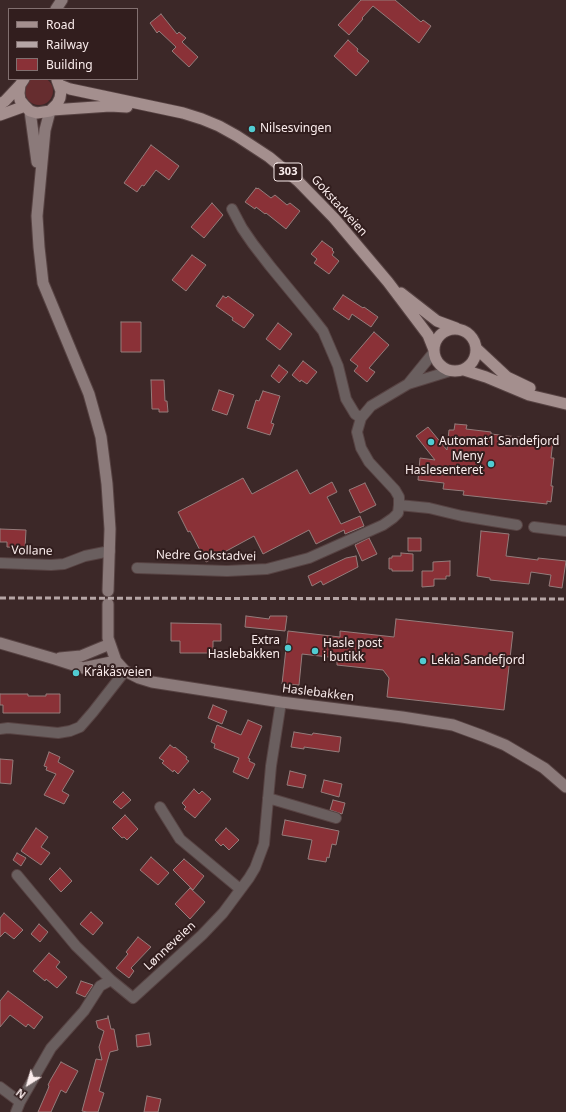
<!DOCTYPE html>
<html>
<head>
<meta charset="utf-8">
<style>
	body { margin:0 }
	#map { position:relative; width:566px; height:1112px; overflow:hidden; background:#3c2828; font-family:"Noto Sans",sans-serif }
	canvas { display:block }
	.legend { position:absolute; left:8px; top:8px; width:130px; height:72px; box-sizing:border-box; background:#321e1e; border:1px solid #827070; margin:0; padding:5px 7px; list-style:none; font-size:12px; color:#faecec }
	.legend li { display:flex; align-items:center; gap:8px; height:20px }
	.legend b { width:20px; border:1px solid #827070 }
	.north { position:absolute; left:8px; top:1064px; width:40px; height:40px; -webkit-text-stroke:3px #321e1e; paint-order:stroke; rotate:217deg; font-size:11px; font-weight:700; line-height:16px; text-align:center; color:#faecec }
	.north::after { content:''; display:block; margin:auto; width:14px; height:18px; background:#faecec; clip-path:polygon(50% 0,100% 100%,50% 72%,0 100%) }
</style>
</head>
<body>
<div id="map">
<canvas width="566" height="1112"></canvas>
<ul class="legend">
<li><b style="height:5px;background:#a48f8e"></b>Road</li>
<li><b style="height:5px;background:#b5a5a5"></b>Railway</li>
<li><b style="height:11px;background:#8a3137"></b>Building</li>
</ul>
<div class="north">N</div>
</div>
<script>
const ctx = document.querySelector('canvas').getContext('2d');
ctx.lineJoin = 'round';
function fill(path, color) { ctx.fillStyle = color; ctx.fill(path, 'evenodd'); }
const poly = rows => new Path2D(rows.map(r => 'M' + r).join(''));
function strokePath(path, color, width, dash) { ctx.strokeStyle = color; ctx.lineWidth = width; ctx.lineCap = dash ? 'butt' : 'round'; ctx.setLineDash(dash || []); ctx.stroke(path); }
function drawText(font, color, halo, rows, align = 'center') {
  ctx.font = font + ' "Noto Sans",sans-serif'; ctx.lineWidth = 4; ctx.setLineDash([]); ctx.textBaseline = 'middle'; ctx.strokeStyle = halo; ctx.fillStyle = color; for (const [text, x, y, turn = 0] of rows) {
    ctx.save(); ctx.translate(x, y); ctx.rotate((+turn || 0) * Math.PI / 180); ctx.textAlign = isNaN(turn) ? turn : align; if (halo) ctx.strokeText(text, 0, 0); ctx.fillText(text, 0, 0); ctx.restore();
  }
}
const green = poly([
	'25 91a14 14 0 1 1 28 0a14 14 0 1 1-28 0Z'
]);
const building = poly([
	[361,0,395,0,421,22,423,20,431,26,419,43,373,6,362,18,363,19,349,35,338,25,361,0],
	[161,14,177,34,179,32,186,38,182,42,198,57,189,67,172,51,176,47,159,31,157,33,150,23,161,14],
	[348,40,358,49,357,51,369,61,356,76,334,56,348,40],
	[151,145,179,166,169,180,156,170,144,186,142,185,137,192,124,183,151,145],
	[256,188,257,189,258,188,271,198,275,195,287,205,290,203,300,211,286,229,266,213,265,214,256,207,255,209,245,202,256,188],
	[212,203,223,215,204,238,191,227,212,203],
	[322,241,333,249,332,250,334,252,332,255,339,261,329,274,314,263,317,259,311,254,322,241],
	[192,255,206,265,186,291,172,280,192,255],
	[343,295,363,308,364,307,378,317,371,327,352,314,349,320,333,309,343,295],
	[223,296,226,298,228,296,254,315,244,328,232,320,233,318,216,306,223,296],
	[121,322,141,322,141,352,121,352,121,322],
	[278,323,292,334,280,350,266,339,278,323],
	[374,332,389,345,369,368,375,372,367,382,354,371,358,366,350,360,374,332],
	[303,361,317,372,307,384,301,380,300,382,292,375,303,361],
	[279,365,288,372,279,383,271,376,279,365],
	[151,380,164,380,165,401,167,401,168,412,159,412,159,409,152,409,151,380],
	[219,390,234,395,227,415,212,410,219,390],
	[263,391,280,396,271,423,274,424,270,435,247,428,256,400,259,401,263,391],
	[455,424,467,425,466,429,491,432,491,434,553,441,551,458,554,458,551,486,553,486,551,502,547,501,547,504,463,495,464,491,443,489,444,483,418,480,420,458,435,460,416,436,428,427,447,450,449,430,454,430,455,424],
	[297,470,310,494,332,482,337,492,327,497,341,524,360,516,364,526,345,534,344,530,316,544,309,530,263,554,254,536,206,562,190,531,188,532,178,512,243,478,252,494,297,470],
	[365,483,376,505,360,513,349,490,365,483],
	[0,529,26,530,25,548,7,547,7,542,0,542,0,529],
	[481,531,509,534,506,556,538,560,538,558,566,561,562,588,549,586,551,575,531,572,529,584,490,580,490,578,477,576,481,531],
	[369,538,377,554,362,561,355,545,369,538],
	[408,538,421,538,421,551,408,551,408,538],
	[401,553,413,554,413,571,392,571,392,569,389,569,389,558,392,558,392,556,401,556,401,553],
	[356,556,358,567,323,585,321,581,312,586,308,576,346,558,356,556],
	[450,561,450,576,446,576,446,579,434,579,434,586,422,587,422,571,433,571,433,562,450,561],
	[246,616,269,619,270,616,287,616,285,631,245,627,246,616],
	[396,619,513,632,504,710,387,697,389,678,383,670,337,665,337,658,302,654,299,685,282,684,288,631,340,637,340,631,394,637,396,619],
	[171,623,221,624,221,641,213,641,213,653,180,653,180,641,171,641,171,623],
	[0,694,28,694,28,696,46,696,46,694,60,694,60,713,3,713,3,705,0,705,0,694],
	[213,705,227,711,222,724,208,718,213,705],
	[248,720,262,726,248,758,250,759,249,761,255,764,248,779,233,772,239,758,214,748,215,744,211,742,217,725,241,735,248,720],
	[294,732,312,735,313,733,341,737,339,752,304,747,304,749,291,747,294,732],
	[170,745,174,748,175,747,187,757,186,759,189,761,178,774,174,770,173,772,162,763,164,761,159,758,170,745],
	[49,752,60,757,58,762,74,771,62,791,69,795,64,804,44,795,56,774,46,770,47,767,44,766,49,752],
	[0,759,13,760,11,784,0,783,0,759],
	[290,771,306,775,303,788,287,785,290,771],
	[324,780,342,784,339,797,321,792,324,780],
	[194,789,199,794,202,791,211,799,195,818,184,809,186,807,182,803,194,789],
	[123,792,131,800,121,809,113,802,123,792],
	[333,800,345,803,342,814,330,810,333,800],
	[125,815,138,829,127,840,124,837,122,838,112,828,125,815],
	[285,820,339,831,336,845,332,844,329,858,327,857,326,862,308,859,312,840,282,835,285,820],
	[36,828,48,837,41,847,50,853,41,865,21,851,36,828],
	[226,828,239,840,229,850,223,844,221,846,215,840,226,828],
	[17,853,26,858,21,866,13,860,17,853],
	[151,857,169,873,158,885,140,870,151,857],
	[184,859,204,876,193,890,173,870,184,859],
	[60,868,72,881,61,892,49,879,60,868],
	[190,888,205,902,190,919,175,904,190,888],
	[91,912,103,923,93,935,80,924,91,912],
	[4,913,23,930,14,939,5,932,0,937,0,918,4,913],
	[39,924,48,932,40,942,31,934,39,924],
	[138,937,151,947,131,968,134,971,129,978,116,968,128,954,126,952,138,937],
	[49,953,60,962,56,967,67,977,57,988,46,979,45,981,33,971,49,953],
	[81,981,93,985,85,997,76,993,81,981],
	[8,991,43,1017,34,1029,28,1024,26,1027,10,1015,0,1027,0,1001,8,991],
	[108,1016,111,1029,114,1029,118,1050,110,1052,99,1091,104,1093,98,1112,87,1112,82,1111,96,1059,102,1060,99,1047,104,1031,98,1028,96,1021,108,1018,108,1016],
	[149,1033,151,1045,137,1047,136,1035,149,1033],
	[61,1062,78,1071,66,1093,61,1090,51,1112,38,1112,48,1089,49,1086,48,1085,51,1079,61,1062],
	[147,1096,161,1099,158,1112,144,1112,147,1096]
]);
const minor = poly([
	[232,209,242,228,253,244,270,266,312,317,323,331,338,366,346,399,355,414,361,418],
	[408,384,434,352],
	[399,505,429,508,462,516,517,525],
	[534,527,566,531],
	[0,563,51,565,64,564,85,556,110,551],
	[137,568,227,571,267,569,309,558,383,525,393,518,398,513,399,505,399,497,395,490,369,462,361,448,357,432,361,418,371,406,408,384,450,371],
	[0,729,8,728,58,733,70,731,80,727,93,712,125,671],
	[268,798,336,818],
	[160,807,180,839,240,889],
	[17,875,76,946,111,980],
	[0,1087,20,1102],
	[16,1112,20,1102,51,1048,84,1011,100,986,111,980,133,998,202,935,223,913,249,878,255,868,264,844,271,766,281,702]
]);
const secondary = poly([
	[56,9,62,0],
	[30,111,37,162],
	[50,111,45,130,40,184,37,216,39,247,43,283,89,394,101,437,107,484,110,529,108,591],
	[108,604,108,638,116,661,125,671,139,678,152,682,281,702,402,717,453,725,483,736,505,745,544,768,566,787],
	[0,643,55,659,83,668,116,661],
	[60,658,81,656,110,644]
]);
const primary = poly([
	[24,79,20,85,19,93,20,100,25,106,30,111,37,113,50,111,57,104,60,98,61,91,57,80],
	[60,85,70,89,183,113,202,119,219,126,237,136,269,157,298,181,334,218,388,282,428,335,434,350],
	[0,104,5,101,20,85],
	[52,110,110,106,127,107],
	[0,115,25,106],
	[401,293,437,321,456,328],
	'434 350a21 21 0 1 1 42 0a21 21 0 1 1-42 0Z',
	[477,349,507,377,530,388],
	[464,370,486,377,529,395,566,404]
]);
const rail = poly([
	[0,598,566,599]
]);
const markers = [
	[252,129,4,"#51ccd2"],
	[431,442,4,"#51ccd2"],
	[491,464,4,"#51ccd2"],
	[288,648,4,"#51ccd2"],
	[315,651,4,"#51ccd2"],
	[423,661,4,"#51ccd2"],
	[76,673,4,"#51ccd2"]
];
const shields = [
	[288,172,28]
];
const shieldNames = [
	["303",288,172]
];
const poiNames = [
	["Nilsesvingen",260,129],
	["Automat1 Sandefjord",439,442],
	["Meny",483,457,"right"],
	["Haslesenteret",483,471,"right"],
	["Extra",280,641,"right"],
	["Haslebakken",280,655,"right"],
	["Hasle post",323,644],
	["i butikk",323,658],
	["Lekia Sandefjord",431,661],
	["Kråkåsveien",84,673]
];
const streetNames = [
	["Gokstadveien",339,206,48],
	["Vollane",32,551,1],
	["Nedre Gokstadvei",206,556,1],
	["Haslebakken",318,693,7],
	["Lønneveien",170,946,-43]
];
fill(green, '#662d2f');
fill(building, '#8a3137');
strokePath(building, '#947c7b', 1);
strokePath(minor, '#574343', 12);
strokePath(secondary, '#574343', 13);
strokePath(primary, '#574343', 13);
strokePath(minor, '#6a5f5f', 10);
strokePath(secondary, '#8b7a7a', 11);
strokePath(primary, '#a48f8e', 11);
strokePath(rail, '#b5a5a5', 3, [6, 3]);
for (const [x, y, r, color] of markers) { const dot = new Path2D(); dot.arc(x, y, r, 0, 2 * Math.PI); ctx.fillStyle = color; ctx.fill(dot); strokePath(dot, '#321e1e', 1.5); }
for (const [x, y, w] of shields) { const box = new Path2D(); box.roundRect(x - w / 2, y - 9, w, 18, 3); ctx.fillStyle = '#321e1e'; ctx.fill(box); strokePath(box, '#faecec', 1); }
drawText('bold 11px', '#faecec', null, shieldNames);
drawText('12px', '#faecec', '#321e1e', poiNames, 'left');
drawText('12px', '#faecec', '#321e1e', streetNames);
</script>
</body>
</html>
